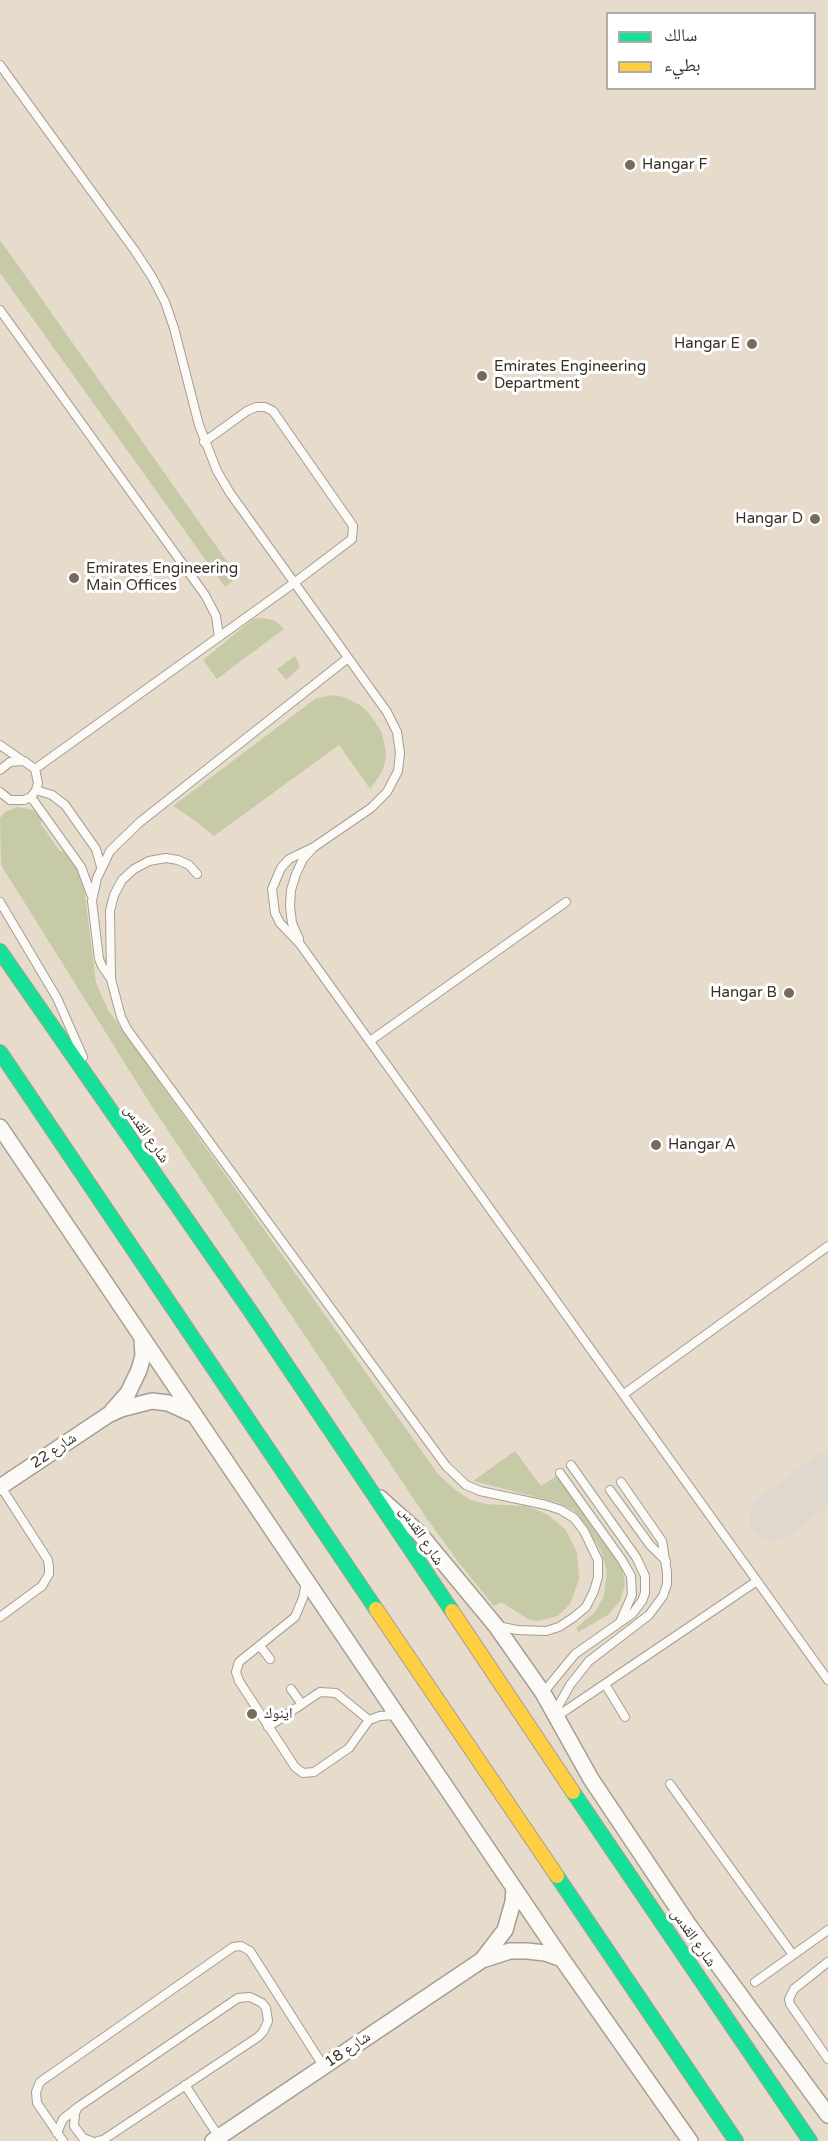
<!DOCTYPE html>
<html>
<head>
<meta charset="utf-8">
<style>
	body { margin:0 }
	#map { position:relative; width:828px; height:2141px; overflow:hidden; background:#e7dccc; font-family:"Varela Round","Noto Naskh Arabic",sans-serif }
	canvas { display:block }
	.legend { position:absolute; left:606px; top:12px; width:210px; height:78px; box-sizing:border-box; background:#fff; border:2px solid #afaca7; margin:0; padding:8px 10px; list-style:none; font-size:18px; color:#383024 }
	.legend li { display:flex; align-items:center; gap:12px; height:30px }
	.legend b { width:30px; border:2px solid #afaca7 }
</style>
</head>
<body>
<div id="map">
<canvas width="828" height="2141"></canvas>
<ul class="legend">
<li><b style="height:8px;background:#16e098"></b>سالك</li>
<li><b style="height:8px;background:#ffcf43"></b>بطيء</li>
</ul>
</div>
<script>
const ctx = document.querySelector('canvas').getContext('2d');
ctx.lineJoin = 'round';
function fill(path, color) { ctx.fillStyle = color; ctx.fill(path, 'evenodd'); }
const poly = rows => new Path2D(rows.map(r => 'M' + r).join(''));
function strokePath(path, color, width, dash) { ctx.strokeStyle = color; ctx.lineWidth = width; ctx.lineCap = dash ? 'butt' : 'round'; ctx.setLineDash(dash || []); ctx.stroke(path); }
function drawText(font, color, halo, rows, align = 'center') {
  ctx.font = font + ' "Varela Round","Noto Naskh Arabic",sans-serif'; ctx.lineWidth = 6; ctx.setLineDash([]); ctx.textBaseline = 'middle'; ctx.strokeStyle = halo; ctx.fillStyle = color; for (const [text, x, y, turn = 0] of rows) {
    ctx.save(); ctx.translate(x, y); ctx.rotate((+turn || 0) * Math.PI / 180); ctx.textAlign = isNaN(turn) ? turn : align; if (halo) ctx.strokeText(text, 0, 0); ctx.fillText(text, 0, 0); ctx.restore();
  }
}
const green = poly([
	[0,240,238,577,225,587,0,273],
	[262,618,274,620,284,629,217,679,203,660,253,619],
	[295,656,299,664,299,668,286,680,277,669],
	[331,695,344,697,360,705,369,713,382,733,386,752,385,762,382,772,370,789,339,745,214,836,194,820,173,806,315,699],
	[18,807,38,811,42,816,41,824,59,850,71,856,83,878,96,983,108,1010,438,1474,458,1492,471,1500,486,1504,525,1506,537,1510,548,1515,566,1530,577,1553,579,1579,570,1604,558,1616,538,1621,528,1619,501,1602,494,1606,459,1563,425,1516,149,1102,1,865,0,818,5,812],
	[515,1451,541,1486,558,1475,622,1567,625,1585,620,1601,608,1615,578,1632,576,1628,595,1612,604,1596,607,1572,601,1551,579,1516,573,1510,556,1502,473,1481]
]);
const taxiway = poly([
	[773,1517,828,1477]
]);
const lane = poly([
	[0,65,135,251,152,277,165,302,174,328,199,425,217,471,230,493,387,712,397,732,400,753,398,771,387,792,371,808,314,847,289,859,281,868,272,889,275,913,280,923,300,944,828,1680],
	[0,310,205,595,216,616,219,637],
	[0,745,23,761],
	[35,769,294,583,352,539,353,526,349,520,273,411,265,407,256,407,247,411,204,442],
	[0,770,10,762,24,761,35,769,38,783,36,790,31,797,24,800,10,800,0,792],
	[36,790,52,795,65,805,96,849,101,867],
	[31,797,81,867,91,894],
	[197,874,189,865,178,860,166,858,149,861,134,869,122,880,114,895,110,911,111,979,121,1017,127,1029,446,1466,466,1485,480,1491,546,1505,561,1510,574,1518,584,1531,598,1560,598,1577,594,1591,586,1607,574,1617,559,1627,546,1631,517,1630,498,1626],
	[0,902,57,998,83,1057],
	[299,939,292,923,290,906,291,890,296,874,303,859,313,848],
	[111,979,102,966,99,959,92,901,97,878,110,851,140,822,348,658],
	[370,1041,566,902],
	[624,1394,828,1246],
	[560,1473,622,1560,631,1576,632,1595,620,1622],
	[610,1490,650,1545,666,1561],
	[306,1582,303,1598,295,1617,239,1662,236,1672,239,1681,295,1767,303,1773,314,1772,349,1748,369,1720,380,1716,397,1715],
	[0,1617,42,1586,49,1574,49,1567,48,1560,1,1487],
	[260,1646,270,1659],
	[605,1684,625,1717],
	[291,1689,301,1703],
	[543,1693,575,1654,632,1614,642,1601,645,1593,645,1576,636,1557,571,1465],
	[555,1712,570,1685,589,1661,649,1615,663,1596,667,1584,667,1572,662,1541,621,1482],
	[556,1717,757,1581],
	[268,1727,320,1692,336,1693,369,1720],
	[670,1784,793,1955],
	[828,1962,794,1989,789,1999,790,2004,828,2059],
	[755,1982,828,1930],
	[185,2085,219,2137],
	[57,2133,63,2119,77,2108],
	[63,2141,37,2103,36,2092,40,2082,233,1947,241,1946,250,1951,324,2067],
	[91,2141,83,2138,74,2126,75,2113,78,2107,238,1998,250,1997,262,2003,266,2008,268,2021,263,2032,258,2037,103,2140,98,2141]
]);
const street = poly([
	[0,1127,562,1959,690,2141],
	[112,1411,128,1393,139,1370,143,1356,142,1338],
	[0,1487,108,1415,121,1409,152,1401,168,1403,192,1414],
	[380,1498,419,1533,496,1626,543,1693,591,1779,688,1924,828,2115],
	[482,1960,505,1930,513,1902,514,1888],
	[213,2141,482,1960,510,1951,527,1951,545,1953,562,1959]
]);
const fast = poly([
	[0,951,249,1309,452,1611],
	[0,1052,376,1609],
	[573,1792,810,2141],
	[557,1876,736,2141]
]);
const slow = poly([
	[376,1609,557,1876],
	[452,1611,573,1792]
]);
const markers = [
	[630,165,6,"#756c5f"],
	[752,344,6,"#756c5f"],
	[482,376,6,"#756c5f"],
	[815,519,6,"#756c5f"],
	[74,578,6,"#756c5f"],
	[789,993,6,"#756c5f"],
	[656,1145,6,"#756c5f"],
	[252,1714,6,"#756c5f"]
];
const poiNames = [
	["Hangar F",642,165],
	["Hangar E",740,344,"right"],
	["Emirates Engineering",494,367],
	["Department",494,384],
	["Hangar D",803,519,"right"],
	["Emirates Engineering",86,569],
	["Main Offices",86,586],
	["Hangar B",777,993,"right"],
	["Hangar A",668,1145],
	["اينوك",264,1714]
];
const streetNames = [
	["شارع القدس",146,1134,55],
	["شارع 22",54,1451,-34],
	["شارع القدس",421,1536,56],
	["شارع القدس",693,1938,55],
	["شارع 18",348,2050,-34]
];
fill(green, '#c7caa6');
strokePath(taxiway, '#dfd8ce', 48);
strokePath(lane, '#a69e91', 10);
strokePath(street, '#a69e91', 18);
strokePath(fast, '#a69e91', 16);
strokePath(slow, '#a69e91', 16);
strokePath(lane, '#fbfaf7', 8);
strokePath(street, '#fbfaf7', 15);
strokePath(fast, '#16e098', 14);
strokePath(slow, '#ffcf43', 14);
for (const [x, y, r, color] of markers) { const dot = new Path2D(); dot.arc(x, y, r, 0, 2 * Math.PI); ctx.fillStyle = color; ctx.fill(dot); strokePath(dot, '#fff', 2); }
drawText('15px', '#383024', '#fff', poiNames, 'left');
drawText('15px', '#383024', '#fff', streetNames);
</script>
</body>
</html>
